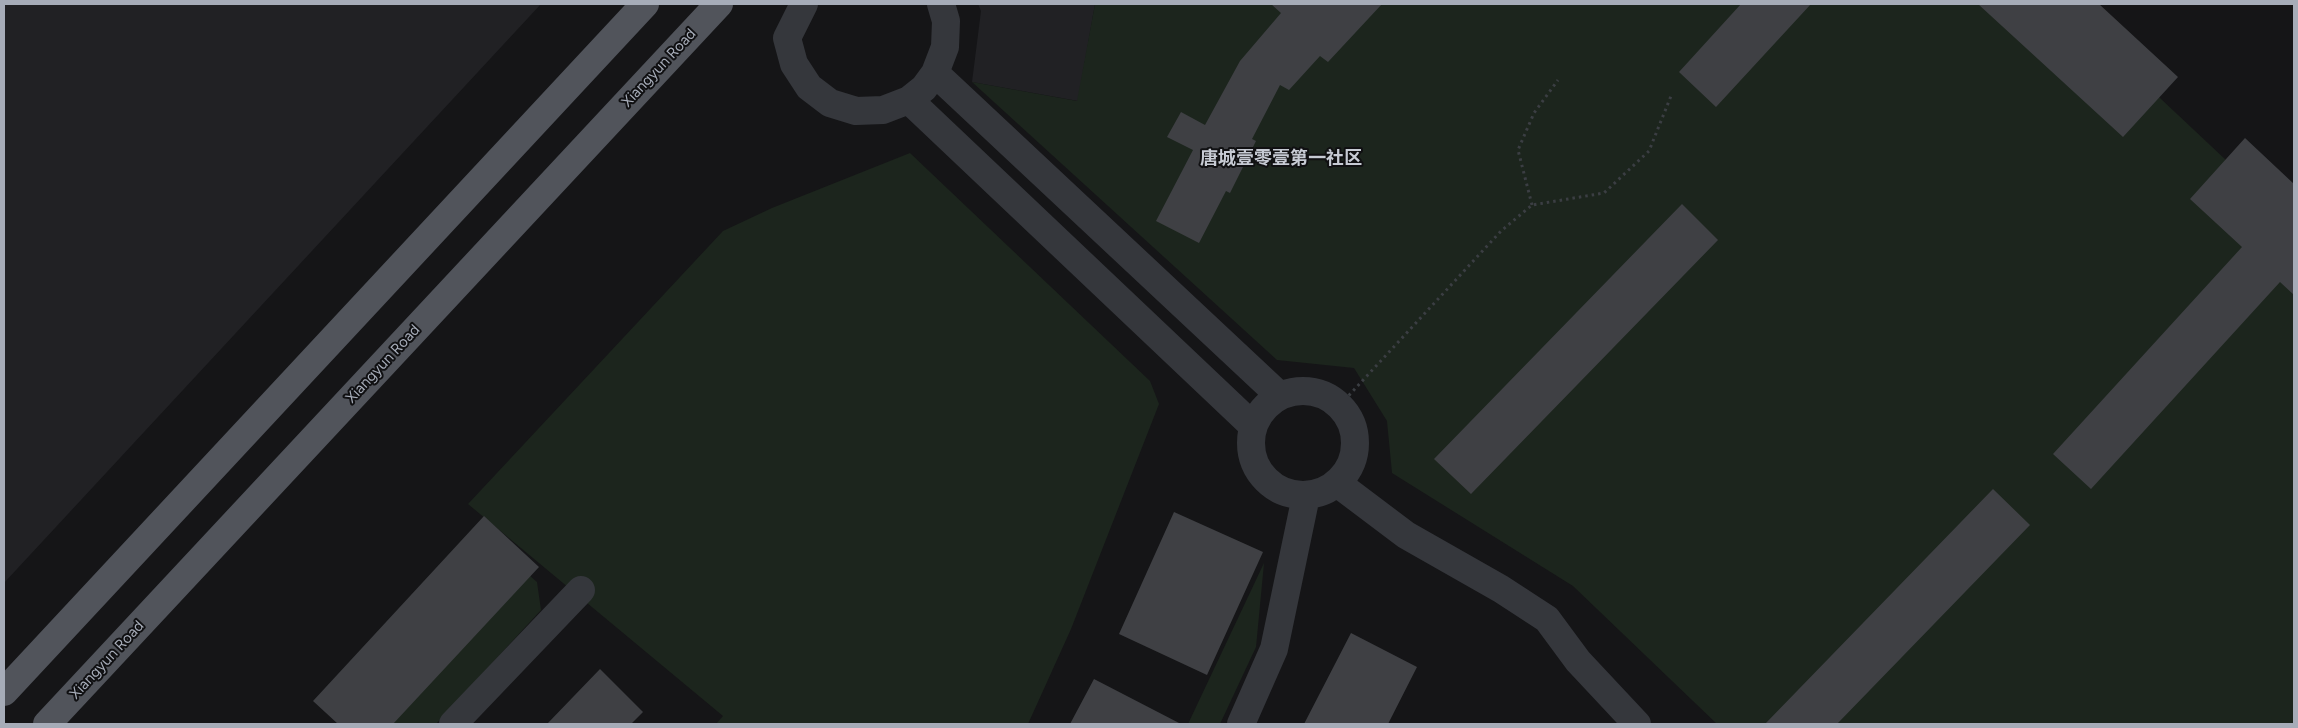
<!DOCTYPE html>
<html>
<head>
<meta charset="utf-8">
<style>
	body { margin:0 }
	#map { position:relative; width:2298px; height:728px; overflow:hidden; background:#151517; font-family:Figtree,sans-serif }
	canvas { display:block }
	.frame { position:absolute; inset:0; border:5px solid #a6acb8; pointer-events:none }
</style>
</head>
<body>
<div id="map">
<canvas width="2298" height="728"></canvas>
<div class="frame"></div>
</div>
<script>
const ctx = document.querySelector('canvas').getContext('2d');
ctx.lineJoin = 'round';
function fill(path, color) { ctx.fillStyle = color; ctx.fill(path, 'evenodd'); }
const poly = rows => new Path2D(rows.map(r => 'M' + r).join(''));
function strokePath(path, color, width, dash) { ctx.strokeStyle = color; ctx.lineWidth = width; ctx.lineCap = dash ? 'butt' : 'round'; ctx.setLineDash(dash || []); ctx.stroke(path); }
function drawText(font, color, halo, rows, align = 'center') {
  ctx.font = font + ' Figtree,"Noto Sans SC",sans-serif'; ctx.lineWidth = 4; ctx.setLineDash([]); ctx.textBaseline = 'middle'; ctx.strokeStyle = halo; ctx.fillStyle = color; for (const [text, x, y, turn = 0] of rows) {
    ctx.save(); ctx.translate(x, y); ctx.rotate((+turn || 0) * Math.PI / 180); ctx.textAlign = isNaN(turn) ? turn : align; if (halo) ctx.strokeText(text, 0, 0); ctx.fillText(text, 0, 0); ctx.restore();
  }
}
const built = poly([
	[4,4,541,4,4,583],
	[978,4,1095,4,1078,101,972,82,981,11]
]);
const green = poly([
	[1095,4,2060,4,2294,224,2294,724,1717,724,1573,586,1392,473,1387,421,1354,368,1277,360,972,82,1077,101],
	[910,153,1150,381,1159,404,1071,629,1028,724,716,724,723,716,468,504,723,231,772,208],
	[506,555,537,582,541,610,436,724,351,724],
	[1264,563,1256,647,1220,724,1188,724]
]);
const building = poly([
	[1271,4,1382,4,1328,62,1320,56,1289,90,1280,85,1252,139,1256,141,1230,193,1226,191,1199,243,1156,221,1193,150,1167,137,1181,112,1205,125,1240,61,1281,13],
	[1741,4,1811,4,1716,107,1679,72],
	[1978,4,2099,4,2178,77,2123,137],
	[2245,138,2294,184,2294,295,2280,282,2091,489,2053,454,2242,247,2190,199],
	[1682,204,1718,240,1471,494,1434,459],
	[1993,489,2030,525,1837,724,1765,724],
	[1174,512,1263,552,1207,675,1119,634],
	[484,516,539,567,393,724,338,724,313,701],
	[1351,633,1417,667,1388,724,1304,724],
	[600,669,643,712,631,724,547,724],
	[1094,679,1181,724,1070,724]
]);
const path = poly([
	[1532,205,1518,150,1534,113,1558,80],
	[1340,405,1501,231,1532,205,1604,193,1649,151,1671,96]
]);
const minor = poly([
	[804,4,787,38,794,64,809,87,830,103,856,111,883,110,909,100,924,88,935,73,945,47,946,21,941,4],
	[935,73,1280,396],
	[909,100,1253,426],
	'1251 443a52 52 0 1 1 104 0a52 52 0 1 1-104 0Z',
	[1337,483,1406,535,1501,589,1547,619,1578,661,1637,724],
	[453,724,581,590],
	[1241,724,1274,649,1306,496]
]);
const major = poly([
	[4,692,645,4],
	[47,724,719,4]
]);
const streetNames = [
	["Xiangyun Road",659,68,-47],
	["Xiangyun Road",383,364,-47],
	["Xiangyun Road",107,660,-47]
];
const quarterNames = [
	["唐城壹零壹第一社区",1281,159]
];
fill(built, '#212124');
fill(green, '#1c251d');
fill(building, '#3f4044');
strokePath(path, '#3b3e43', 3, [2.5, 4]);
strokePath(minor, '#35373c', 28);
strokePath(major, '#51545b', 28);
drawText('15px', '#a6acb8', '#101012', streetNames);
drawText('bold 18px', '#c7cbd4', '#101012', quarterNames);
</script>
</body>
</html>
